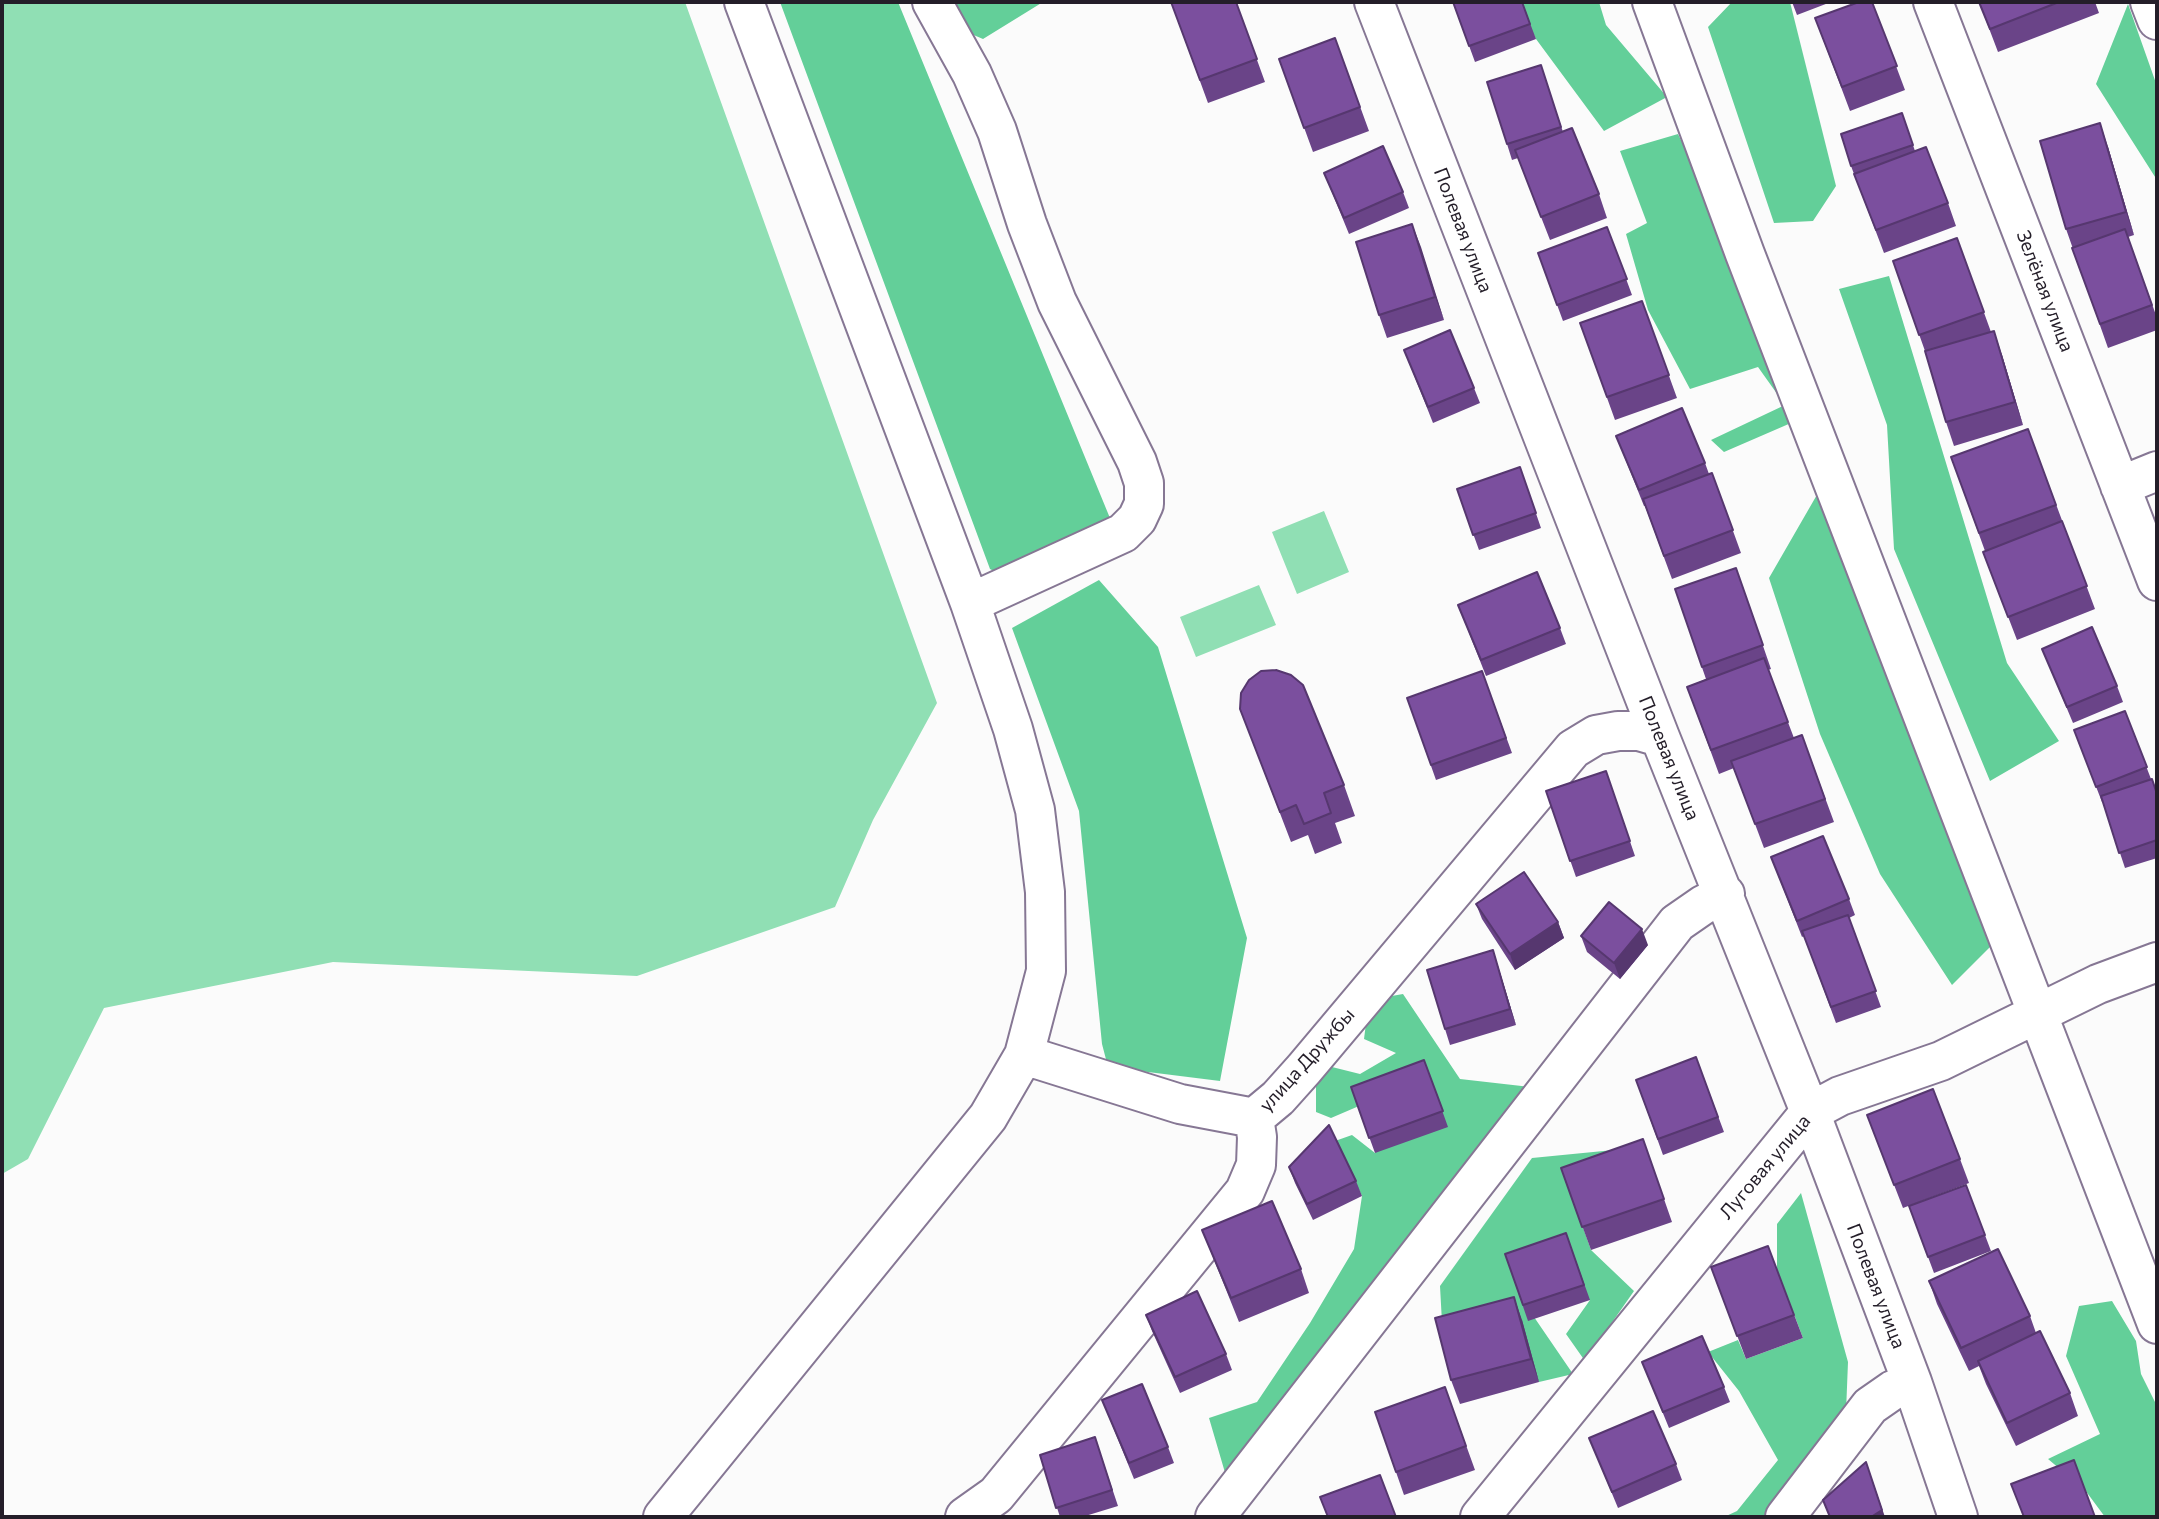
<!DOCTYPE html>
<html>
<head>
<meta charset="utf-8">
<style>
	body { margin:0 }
	#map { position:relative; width:2159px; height:1519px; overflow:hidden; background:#fbfbfb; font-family:Commissioner,sans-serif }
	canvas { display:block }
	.frame { position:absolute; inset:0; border:4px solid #241e29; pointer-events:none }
</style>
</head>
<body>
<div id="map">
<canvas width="2159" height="1519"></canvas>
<div class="frame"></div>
</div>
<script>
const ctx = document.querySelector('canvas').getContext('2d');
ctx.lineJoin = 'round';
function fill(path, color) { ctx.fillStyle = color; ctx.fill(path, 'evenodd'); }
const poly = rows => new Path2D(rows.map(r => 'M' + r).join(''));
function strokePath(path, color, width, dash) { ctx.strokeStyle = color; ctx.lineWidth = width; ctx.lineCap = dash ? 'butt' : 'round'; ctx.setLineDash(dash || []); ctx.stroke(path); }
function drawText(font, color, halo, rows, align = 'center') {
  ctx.font = font + ' Commissioner,sans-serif'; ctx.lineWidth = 7; ctx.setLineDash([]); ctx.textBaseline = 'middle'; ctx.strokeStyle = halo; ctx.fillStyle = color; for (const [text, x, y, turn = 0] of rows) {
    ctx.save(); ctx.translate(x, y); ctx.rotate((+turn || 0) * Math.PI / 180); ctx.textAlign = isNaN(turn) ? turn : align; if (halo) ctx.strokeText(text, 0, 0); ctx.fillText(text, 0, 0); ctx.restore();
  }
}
const green = poly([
	[2,2,685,2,937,703,873,820,835,907,637,976,333,962,104,1008,28,1159,2,1174],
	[1324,511,1349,572,1297,594,1272,532],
	[1259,585,1276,625,1196,657,1180,617]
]);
const forest = poly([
	[780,2,898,2,1112,523,1015,582,990,569],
	[957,2,1043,2,983,39,943,22],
	[1516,2,1599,2,1606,25,1667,97,1604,131,1536,39],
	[1732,2,1790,2,1836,186,1813,221,1774,223,1708,27],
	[2128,4,2157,86,2157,180,2096,84],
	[1678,134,1721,224,2006,931,1952,985,1880,874,1820,734,1769,578,1818,493,1791,423,1724,452,1711,440,1785,405,1758,367,1690,389,1648,310,1626,234,1647,223,1620,151],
	[1889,276,2007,663,2059,741,1990,781,1894,549,1887,425,1839,289],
	[1099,580,1158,647,1247,938,1220,1081,1108,1067,1102,1044,1079,811,1012,628],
	[1403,994,1460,1079,1548,1089,1226,1476,1209,1418,1257,1402,1310,1323,1354,1249,1362,1196,1335,1141,1352,1135,1375,1153,1429,1076,1331,1118,1316,1112,1316,1063,1360,1074,1396,1053,1364,1039,1369,1000],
	[1634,1148,1651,1163,1570,1191,1591,1250,1634,1291,1585,1361,1566,1334,1590,1300,1521,1298,1573,1374,1539,1382,1443,1341,1440,1286,1532,1158],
	[1801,1193,1848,1362,1846,1412,1763,1517,1724,1517,1737,1511,1778,1460,1739,1391,1708,1352,1738,1340,1746,1359,1803,1338,1777,1269,1777,1224],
	[2112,1301,2136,1341,2141,1374,2157,1406,2157,1517,2105,1517,2085,1490,2048,1459,2100,1434,2066,1356,2079,1306]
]);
const minor = poly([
	[932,2,972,74,997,131,1027,224,1057,302,1137,462,1144,483,1144,504,1137,519,1123,533,970,603],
	[1374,2,1660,737,1810,1112,1912,1382,1958,1517],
	[1652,2,1745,254,2157,1324],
	[1933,2,2157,581],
	[2150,2,2157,20],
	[2120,486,2157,471],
	[1024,1055,1180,1104,1254,1118],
	[663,1517,988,1117,1024,1055,1046,971,1045,892,1035,810,1013,729,970,603,744,2],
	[965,1517,996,1495,1245,1191,1256,1165,1257,1137,1254,1118,1278,1098,1304,1069,1573,749,1596,735,1618,731,1639,731,1660,737],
	[1215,1517,1677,923,1703,905,1725,894],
	[1480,1517,1810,1112,1840,1096,1941,1061,2098,984,2157,962],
	[1785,1517,1870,1406,1893,1390,1912,1382]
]);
const wall = poly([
	[1171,2,1236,2,1265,82,1208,103],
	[1453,2,1522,2,1536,39,1475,62],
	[1792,2,1831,2,1797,15],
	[1872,2,1905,90,1850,111,1815,18],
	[1979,2,2095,2,2099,13,1998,52],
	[1335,38,1369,131,1313,152,1279,59],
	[1541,65,1563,132,1599,194,1607,218,1550,240,1518,158,1512,160,1507,144],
	[1902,113,1915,151,1948,203,1956,226,1884,253,1851,166],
	[2108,147,2134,235,2128,237,2157,318,2157,330,2108,348,2066,229],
	[1324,173,1403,192,1409,208,1349,234],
	[1412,224,1444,320,1387,338,1379,315],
	[1607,227,1632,295,1563,321,1538,253],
	[1957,238,1991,332,2002,355,2023,425,1954,446,1946,422,1925,351,1893,261],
	[1642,301,1677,398,1615,420,1580,323],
	[1404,350,1474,388,1480,403,1433,423],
	[2028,429,2095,609,2017,640,1992,575,1985,551,1951,457],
	[1616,436,1705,463,1709,474,1712,473,1741,553,1672,579,1645,506,1644,506],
	[1520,467,1541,528,1479,550,1457,489],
	[1736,568,1771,669,1768,670,1794,738,1802,735,1834,822,1764,848,1734,768,1719,774,1687,687,1706,679,1675,589],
	[1458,605,1560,628,1566,644,1486,676],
	[2042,649,2117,686,2123,702,2073,723],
	[1482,671,1512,753,1436,780,1407,698],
	[1240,709,1344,785,1355,816,1335,823,1342,843,1315,854,1308,835,1291,842],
	[2125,711,2151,779,2157,792,2157,858,2125,868,2103,802,2102,802,2074,730],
	[1606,771,1635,856,1576,877,1546,791],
	[1771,857,1849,899,1855,915,1849,918,1881,1007,1836,1023,1804,936,1802,937],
	[1476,904,1558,922,1564,938,1515,970,1482,919],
	[1581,936,1648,945,1620,979,1587,952],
	[1498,966,1516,1025,1450,1045,1445,1029],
	[1696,1057,1724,1132,1663,1155,1636,1080],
	[1424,1060,1448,1127,1375,1153,1351,1087],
	[1867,1115,1960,1159,1969,1183,1903,1208],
	[1643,1139,1672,1222,1591,1250,1561,1168],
	[1289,1167,1356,1181,1362,1196,1313,1220,1295,1183],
	[1966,1185,1991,1251,1934,1273,1909,1206],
	[1202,1230,1301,1269,1309,1293,1239,1322],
	[1566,1233,1590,1300,1528,1321,1505,1254],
	[1768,1246,1803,1338,1746,1359,1711,1267],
	[1929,1281,2030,1316,2036,1333,2070,1393,2078,1416,2016,1446,1986,1384,1979,1366,1969,1371,1937,1304],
	[1146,1315,1226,1354,1232,1370,1180,1393,1152,1331],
	[1522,1320,1539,1382,1460,1404,1451,1380],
	[1642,1362,1724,1387,1730,1402,1669,1428],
	[1445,1387,1475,1470,1404,1495,1375,1412],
	[1102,1400,1168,1447,1174,1463,1134,1479],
	[1095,1437,1118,1506,1082,1517,1060,1517,1040,1455],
	[1589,1438,1676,1464,1682,1480,1618,1508]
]);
const shadedWall = poly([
	[2100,123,2108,147,2134,235,2126,212],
	[1412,224,1421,247,1444,320,1435,297],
	[1994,331,2002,355,2023,425,2015,402],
	[1558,922,1564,938,1515,970,1510,954],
	[1642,929,1648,945,1620,979,1614,963],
	[1493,950,1498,966,1516,1025,1510,1009],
	[1514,1297,1522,1320,1539,1382,1531,1359],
	[1866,1462,1885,1517,1871,1517]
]);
const building = poly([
	[1171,2,1236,2,1257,59,1200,80,1171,2],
	[1453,2,1522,2,1530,24,1469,46,1453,2],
	[1859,2,1872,2,1897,66,1842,87,1815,18,1859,2],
	[1979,2,2059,2,1990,29,1979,2],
	[1335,38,1360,107,1304,128,1279,59,1335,38],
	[1541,65,1561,127,1507,144,1487,82,1541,65],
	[1902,113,1913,145,1851,166,1841,134,1902,113],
	[2100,123,2126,212,2066,229,2040,141,2100,123],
	[1572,128,1599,194,1541,217,1515,150,1572,128],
	[1383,146,1403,192,1344,218,1324,173,1383,146],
	[1926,147,1948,203,1876,230,1854,174,1926,147],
	[1412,224,1435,297,1379,315,1356,242,1412,224],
	[1607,227,1627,279,1557,305,1538,253,1607,227],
	[2125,229,2152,305,2100,324,2072,248,2125,229],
	[1957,238,1984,312,1919,335,1893,261,1957,238],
	[1642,301,1669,375,1607,397,1580,323,1642,301],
	[1450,330,1474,388,1428,407,1404,350,1450,330],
	[1994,331,2015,402,1946,422,1925,351,1994,331],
	[1682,408,1705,463,1639,490,1616,436,1682,408],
	[2028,429,2056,505,1979,533,1951,457,2028,429],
	[1520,467,1536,513,1473,535,1457,489,1520,467],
	[1712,473,1733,530,1664,556,1643,499,1712,473],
	[2062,521,2087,586,2008,617,1983,552,2062,521],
	[1736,568,1763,645,1702,667,1675,589,1736,568],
	[1537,572,1560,628,1481,660,1458,605,1537,572],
	[2092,627,2117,686,2067,707,2042,649,2092,627],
	[1764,658,1788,722,1711,750,1687,687,1764,658],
	[1276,670,1291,675,1303,685,1344,785,1324,793,1331,813,1304,824,1296,805,1280,812,1240,709,1241,693,1249,680,1261,671,1276,670],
	[1482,671,1506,738,1431,765,1407,698,1482,671],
	[2125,711,2147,767,2096,787,2074,730,2125,711],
	[1802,735,1825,799,1755,824,1731,761,1802,735],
	[1606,771,1630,841,1570,861,1546,791,1606,771],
	[2152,779,2157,794,2157,840,2119,853,2101,796,2152,779],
	[1823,836,1849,899,1797,921,1771,857,1823,836],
	[1524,872,1558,922,1510,954,1476,904,1524,872],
	[1609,902,1642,929,1614,963,1581,936,1609,902],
	[1848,915,1876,991,1831,1007,1802,931,1848,915],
	[1493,950,1510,1009,1445,1029,1427,970,1493,950],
	[1696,1057,1718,1117,1658,1139,1636,1080,1696,1057],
	[1424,1060,1443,1111,1369,1138,1351,1087,1424,1060],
	[1933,1089,1960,1159,1894,1185,1867,1115,1933,1089],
	[1329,1125,1356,1181,1307,1204,1289,1167,1329,1125],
	[1643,1139,1664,1199,1582,1227,1561,1168,1643,1139],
	[1966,1185,1985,1235,1928,1257,1909,1206,1966,1185],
	[1272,1201,1301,1269,1231,1298,1202,1230,1272,1201],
	[1566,1233,1584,1285,1523,1305,1505,1254,1566,1233],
	[1768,1246,1794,1315,1737,1336,1711,1267,1768,1246],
	[1998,1249,2030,1316,1961,1348,1929,1281,1998,1249],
	[1197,1291,1226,1354,1175,1377,1146,1315,1197,1291],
	[1514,1297,1531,1359,1451,1380,1435,1318,1514,1297],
	[2040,1331,2070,1393,2007,1423,1978,1361,2040,1331],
	[1702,1336,1724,1387,1663,1412,1642,1362,1702,1336],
	[1142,1384,1168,1447,1129,1463,1102,1400,1142,1384],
	[1445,1387,1466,1446,1396,1472,1375,1412,1445,1387],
	[1653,1411,1676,1464,1612,1492,1589,1438,1653,1411],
	[1095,1437,1112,1490,1056,1508,1040,1455,1095,1437],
	[2074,1460,2095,1517,2024,1517,2011,1484,2074,1460],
	[1866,1462,1882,1510,1871,1517,1830,1517,1823,1500,1866,1462],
	[1380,1475,1396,1517,1328,1517,1320,1497,1380,1475]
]);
const streetNames = [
	["Полевая улица",1463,230,69],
	["Зелёная улица",2045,291,69],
	["Полевая улица",1669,758,68],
	["улица Дружбы",1307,1060,-48],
	["Луговая улица",1765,1167,-50],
	["Полевая улица",1876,1286,69]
];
fill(green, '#90dfb4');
fill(forest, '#63cf99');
strokePath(minor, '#867794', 42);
strokePath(minor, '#fff', 38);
fill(wall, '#6a4488');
fill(shadedWall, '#56376f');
fill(building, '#7b4f9e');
strokePath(building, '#56376f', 2);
drawText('19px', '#241e29', '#fff', streetNames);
</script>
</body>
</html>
